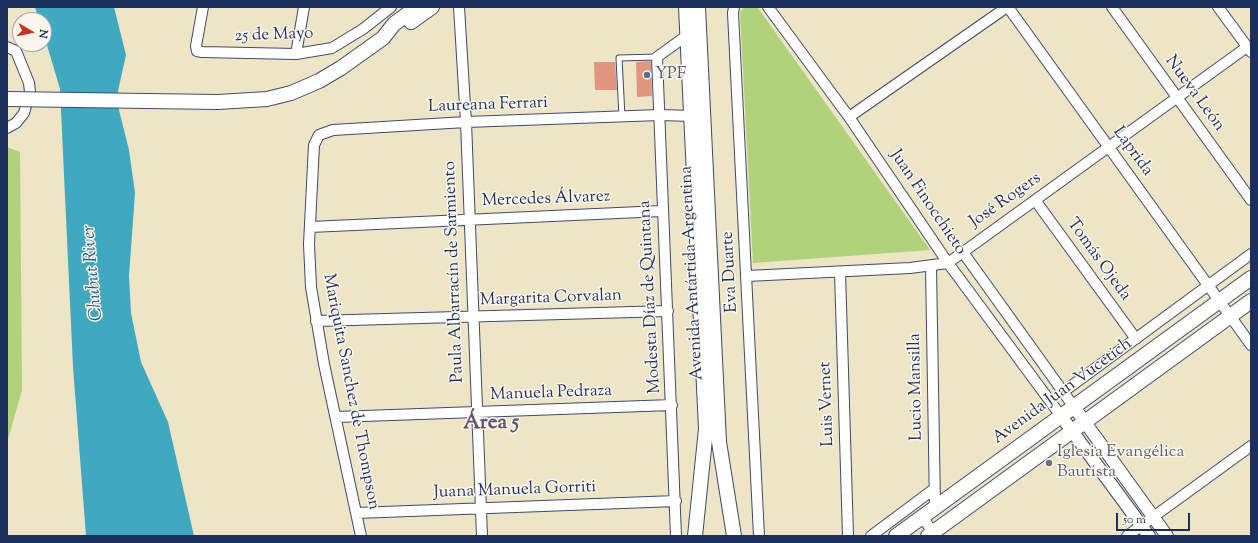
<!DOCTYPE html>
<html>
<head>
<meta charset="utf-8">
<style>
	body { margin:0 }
	#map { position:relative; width:1258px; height:543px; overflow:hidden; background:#eee4c6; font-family:"Sorts Mill Goudy",serif }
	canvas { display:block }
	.frame { position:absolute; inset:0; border:8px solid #1b2f5e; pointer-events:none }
	.north { position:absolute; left:12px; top:12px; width:40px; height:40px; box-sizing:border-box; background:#fbf7ec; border:1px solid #a1a7b3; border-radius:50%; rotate:99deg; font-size:11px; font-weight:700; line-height:16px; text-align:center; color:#1b2f5e }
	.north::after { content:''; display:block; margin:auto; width:14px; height:18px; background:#c8321e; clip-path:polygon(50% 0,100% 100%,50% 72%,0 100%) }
	.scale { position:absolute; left:1116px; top:513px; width:74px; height:18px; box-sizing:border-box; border:2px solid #1b2f5e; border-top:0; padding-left:5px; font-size:12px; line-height:14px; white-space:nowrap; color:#1b2f5e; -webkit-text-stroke:3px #fbf7ec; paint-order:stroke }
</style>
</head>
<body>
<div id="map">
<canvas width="1258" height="543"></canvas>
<div class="frame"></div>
<div class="north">N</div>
<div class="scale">50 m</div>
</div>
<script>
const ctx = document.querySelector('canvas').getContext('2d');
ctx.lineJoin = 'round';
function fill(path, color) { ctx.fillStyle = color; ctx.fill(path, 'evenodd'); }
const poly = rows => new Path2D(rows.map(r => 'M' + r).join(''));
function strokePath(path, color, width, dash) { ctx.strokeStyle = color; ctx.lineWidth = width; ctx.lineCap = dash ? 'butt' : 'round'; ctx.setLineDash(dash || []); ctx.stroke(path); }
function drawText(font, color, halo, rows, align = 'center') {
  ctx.font = font + ' "Sorts Mill Goudy",serif'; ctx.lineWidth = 3; ctx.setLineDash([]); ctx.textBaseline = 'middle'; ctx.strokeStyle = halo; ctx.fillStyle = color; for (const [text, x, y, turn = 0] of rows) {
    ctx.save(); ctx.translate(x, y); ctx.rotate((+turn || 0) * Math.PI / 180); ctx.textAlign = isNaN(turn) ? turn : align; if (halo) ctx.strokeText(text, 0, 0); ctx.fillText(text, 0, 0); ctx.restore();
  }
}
const green = poly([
	[744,7,758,8,930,250,753,263,740,12],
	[7,147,20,152,22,390,7,443]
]);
const water = poly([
	[35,7,114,7,126,55,118,91,118,106,129,150,135,193,129,276,131,313,141,362,168,422,194,536,86,536,73,367,60,89,44,35,44,20,39,20]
]);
const building = poly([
	[651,61,652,96,637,97,636,62],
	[594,62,615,62,617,90,595,90]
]);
const service = poly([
	[622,117,619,58,657,57]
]);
const minor = poly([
	[203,7,196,46,197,51,202,52,296,54,332,48,363,29,391,7],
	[459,7,466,122,482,536],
	[734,7,733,13,759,536],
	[768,7,849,117,948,263,1061,416],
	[1008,7,1251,345],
	[1112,7,1251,200],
	[1218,7,1251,52],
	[7,47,16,51,29,83,30,92,24,113,16,123,7,128],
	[296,54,304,7],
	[849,117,1007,7],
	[1035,200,1136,339],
	[310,227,662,211],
	[962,251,1074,407],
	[931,267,935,507],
	[840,272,848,536],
	[747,276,910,268,948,263,1247,47],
	[316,321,668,311],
	[1063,392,1251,254],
	[336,417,672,405],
	[356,513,676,501],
	[922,517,936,536],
	[361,536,324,364,311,287,309,244,314,145,319,135,333,130,466,122,660,115,692,116],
	[676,536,657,57,689,34],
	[871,536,934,489],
	[1127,536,1251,446]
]);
const tertiary = poly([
	[1074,407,1167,536],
	[1061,416,1149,536]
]);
const secondary = poly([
	[686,7,706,429,695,536],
	[698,7,719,442,734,536],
	[411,22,432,7],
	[218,102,267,99,291,93,319,81,341,68,383,38,394,24,417,7],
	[896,536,1251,278],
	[928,536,1251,301]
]);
const secondaryBridge = poly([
	[7,99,218,102]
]);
const markers = [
	[647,75,4,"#5c6f8a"],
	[1049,463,4,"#6b7280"]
];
const streetNames = [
	["25 de Mayo",274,36,-2],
	["Nueva León",1194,94,54],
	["Laureana Ferrari",488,106,-2],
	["Laprida",1132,152,54],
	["Mercedes Álvarez",546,200,-2],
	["José Rogers",1006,201,-35],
	["Juan Finocchieto",927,203,56],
	["Tomás Ojeda",1098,260,54],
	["Paula Albarracín de Sarmiento",455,272,-92],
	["Eva Duarte",731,272,-93],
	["Avenida Antártida Argentina",693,273,-93],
	["Modesta Díaz de Quintana",651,297,-93],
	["Margarita Corvalan",551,299,-2],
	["Lucio Mansilla",917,387,-91],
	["Mariquita Sanchez de Thompson",350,392,79],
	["Avenida Juan Vucetich",1063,392,-36],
	["Manuela Pedraza",551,394,-2],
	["Luis Vernet",828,404,-92],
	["Juana Manuela Gorriti",515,491,-2]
];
const serviceNames = [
	["YPF",655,75]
];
const worshipNames = [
	["Iglesia Evangélica",1057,453],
	["Bautista",1057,473]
];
const waterNames = [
	["Chubut River",94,273,-95]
];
const districtNames = [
	["Área 5",491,424]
];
fill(green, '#b0d27b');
fill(water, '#40a9c0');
fill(building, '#e19680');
strokePath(service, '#3b4a6e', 7);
strokePath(minor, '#3b4a6e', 12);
strokePath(tertiary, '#3b4a6e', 14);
strokePath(secondary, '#3b4a6e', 16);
strokePath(service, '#fff', 5);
strokePath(minor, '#fff', 10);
strokePath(tertiary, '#fff', 12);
strokePath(secondary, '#fff', 14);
strokePath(secondaryBridge, '#3b4a6e', 16, []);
strokePath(secondaryBridge, '#fff', 14);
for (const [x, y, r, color] of markers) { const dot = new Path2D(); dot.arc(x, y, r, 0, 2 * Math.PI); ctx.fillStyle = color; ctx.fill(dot); strokePath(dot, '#fbf7ec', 1.5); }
drawText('17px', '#1b2f5e', '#fbf7ec', streetNames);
drawText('17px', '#4e5e75', '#fbf7ec', serviceNames, 'left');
drawText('17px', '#5b616d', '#fbf7ec', worshipNames, 'left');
drawText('italic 18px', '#285a80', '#fbf7ec', waterNames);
drawText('bold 21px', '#60536a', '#fbf7ec', districtNames);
</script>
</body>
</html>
